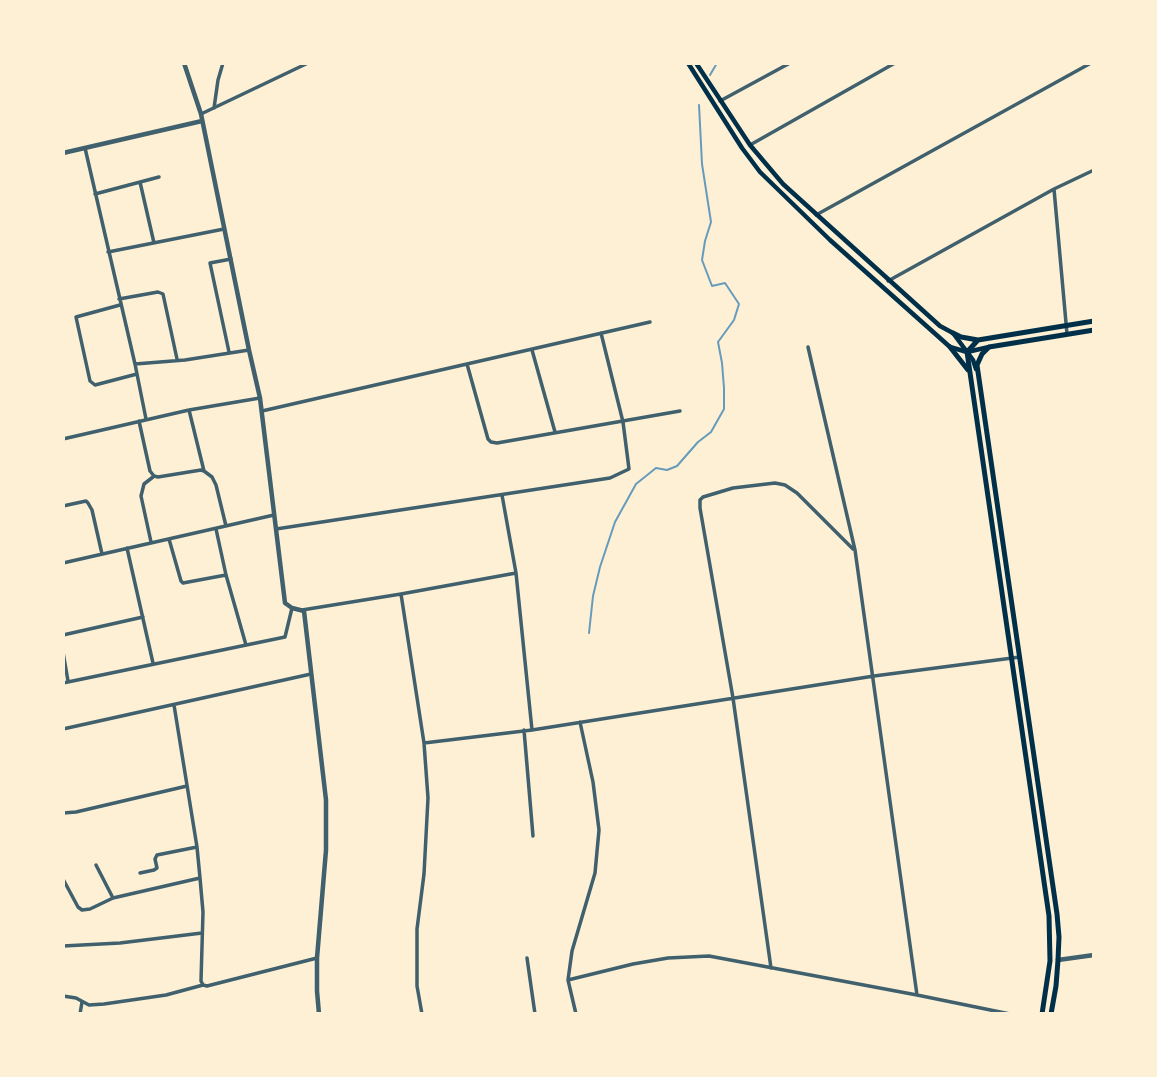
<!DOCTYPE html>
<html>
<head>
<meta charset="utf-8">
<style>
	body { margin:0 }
	#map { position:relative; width:1157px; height:1077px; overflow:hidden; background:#fdf0d5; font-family:Montserrat,sans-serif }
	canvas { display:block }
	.frame { position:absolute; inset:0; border:65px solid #fdf0d5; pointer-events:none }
</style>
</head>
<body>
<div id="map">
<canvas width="1157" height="1077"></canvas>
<div class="frame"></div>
</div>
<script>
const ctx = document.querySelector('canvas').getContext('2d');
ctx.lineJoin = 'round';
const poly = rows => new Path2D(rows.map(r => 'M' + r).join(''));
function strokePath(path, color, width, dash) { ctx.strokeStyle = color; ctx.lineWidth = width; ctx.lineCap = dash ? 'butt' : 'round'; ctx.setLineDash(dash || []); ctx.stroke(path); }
const stream = poly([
	[710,75,717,63],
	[589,633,593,596,600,567,615,522,636,484,656,468,667,470,677,466,698,442,711,432,724,409,724,388,722,363,718,342,734,320,739,304,725,283,712,286,702,260,705,241,711,222,702,164,699,105]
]);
const minor = poly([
	[720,101,790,63],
	[214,108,218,80,223,63],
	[201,114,308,63],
	[750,145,895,63],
	[85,148,135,364,146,419],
	[140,182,154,243],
	[1054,189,1067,334],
	[95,194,159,177],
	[816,215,1091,63],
	[108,252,224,229],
	[63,264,63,274],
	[888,281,1054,189,1094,170],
	[119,299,158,292,163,294,177,359],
	[120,305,76,317,90,381,95,385,137,374],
	[808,347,855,550,917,995],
	[532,350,555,432],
	[229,352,210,263,231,259],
	[135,364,185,360,249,350],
	[467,364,488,439,491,442,497,443,680,411],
	[189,410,204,471,212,477,216,485,226,526],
	[262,411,650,322],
	[139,421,150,471,154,476,158,477,201,470,204,471],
	[63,439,189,410,260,398],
	[502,495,516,573,532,730],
	[63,506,86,501,88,503,92,510,102,554],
	[216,529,226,575,246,645],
	[276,529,610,478,629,469,623,422,601,333],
	[169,539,181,581,183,583,226,575],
	[151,542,141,496,144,484,153,477],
	[127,548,153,663],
	[63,563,274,515],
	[401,594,424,743,428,798,424,874,417,929,417,986,422,1014],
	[302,610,401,594,516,573],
	[63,635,143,617],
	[63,652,68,681],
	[63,683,285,637,292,608],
	[174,705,197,847,200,878,203,912,201,981,203,985,207,986,317,958],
	[63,729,311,674],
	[524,730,533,836],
	[424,743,532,730,874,676,1020,657],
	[63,813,76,812,187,786],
	[96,865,113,898],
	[140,873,154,870,157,868,155,859,157,855,197,847],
	[63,879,78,907,82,910,90,909,113,898,200,878],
	[63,946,120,943,202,933],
	[527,958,535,1014],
	[771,968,733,698,700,508,700,500,703,497,733,488,775,483,785,485,797,493,853,549],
	[568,980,633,964,668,958,709,956,917,995,1010,1014],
	[63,996,76,998,89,1005,104,1004,166,995,203,985],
	[80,1014,82,1002],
	[576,1014,568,980,572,951,595,873,599,830,593,782,580,722]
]);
const tertiary = poly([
	[184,63,201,114,249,350,260,398,285,603,292,608,304,611,326,800,326,850,317,958,317,991,319,1014],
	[63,153,202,121],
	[1058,960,1094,955]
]);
const secondary = poly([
	[688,63,742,148,760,172,830,240,950,347,967,352,989,347],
	[696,63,750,145,783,184,940,326,953,333,973,360,976,369]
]);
const primary = poly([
	[953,333,961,337,978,340],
	[950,347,968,370],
	[1042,1014,1050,961,1049,916,967,352,978,340,1094,321],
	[1051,1014,1056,986,1058,960,1059,937,1057,914,977,365,982,354,989,347,1094,330]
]);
strokePath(stream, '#669bbc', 2);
strokePath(minor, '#3f606c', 3.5);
strokePath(tertiary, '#3f606c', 4.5);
strokePath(secondary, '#003049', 4.5);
strokePath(primary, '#003049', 5);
</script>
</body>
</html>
